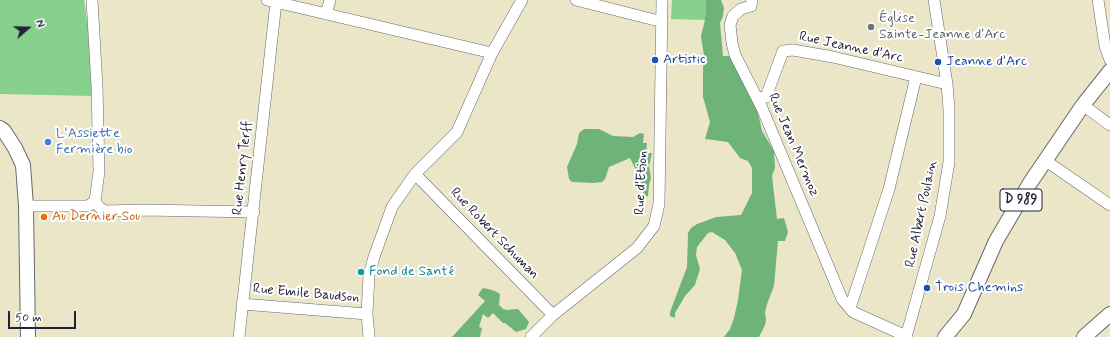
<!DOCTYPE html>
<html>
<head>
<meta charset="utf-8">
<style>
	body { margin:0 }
	#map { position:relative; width:1110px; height:337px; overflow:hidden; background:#ece6c8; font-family:Mynerve,sans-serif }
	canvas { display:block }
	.north { position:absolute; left:8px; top:8px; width:40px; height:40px; -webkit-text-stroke:3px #fff; paint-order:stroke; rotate:70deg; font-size:11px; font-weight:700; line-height:16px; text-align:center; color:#22223b }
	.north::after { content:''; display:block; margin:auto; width:14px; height:18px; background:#22223b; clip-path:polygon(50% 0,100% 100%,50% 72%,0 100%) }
	.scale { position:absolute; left:8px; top:311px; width:68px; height:18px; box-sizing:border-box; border:2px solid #22223b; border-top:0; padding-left:5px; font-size:12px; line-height:14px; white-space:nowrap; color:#22223b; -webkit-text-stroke:3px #fff; paint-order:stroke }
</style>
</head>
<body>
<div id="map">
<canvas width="1110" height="337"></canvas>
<div class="north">N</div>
<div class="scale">50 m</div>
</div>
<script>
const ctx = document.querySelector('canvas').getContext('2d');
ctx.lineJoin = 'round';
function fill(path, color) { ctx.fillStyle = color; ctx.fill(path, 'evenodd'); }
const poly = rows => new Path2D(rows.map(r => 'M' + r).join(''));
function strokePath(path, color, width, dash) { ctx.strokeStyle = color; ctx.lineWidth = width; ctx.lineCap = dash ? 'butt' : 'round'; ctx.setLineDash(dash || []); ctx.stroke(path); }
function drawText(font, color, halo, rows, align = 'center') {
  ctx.font = font + ' Mynerve,sans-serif'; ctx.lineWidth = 4; ctx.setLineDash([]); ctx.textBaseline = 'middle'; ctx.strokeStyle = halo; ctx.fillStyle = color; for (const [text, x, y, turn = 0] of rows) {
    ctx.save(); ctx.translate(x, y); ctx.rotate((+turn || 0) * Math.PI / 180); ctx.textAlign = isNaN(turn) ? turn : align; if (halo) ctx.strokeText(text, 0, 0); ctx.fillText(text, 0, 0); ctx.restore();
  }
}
const green = poly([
	[0,0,84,0,89,34,93,96,0,94],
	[672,0,706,0,705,20,671,19]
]);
const forest = poly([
	[706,0,721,0,724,8,723,16,720,23,723,56,730,56,758,113,762,131,774,151,775,168,772,176,777,219,784,218,788,232,785,241,778,241,774,286,767,304,765,313,766,320,765,325,759,337,724,337,730,329,734,318,738,300,742,270,735,253,725,240,712,232,708,233,697,247,696,255,700,269,695,285,685,296,675,313,675,318,670,316,670,312,687,267,688,233,691,228,697,224,716,217,741,215,752,193,752,168,748,161,740,158,728,142,705,139,710,122,703,97,703,70,704,56,701,36,705,20],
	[584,129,599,129,613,136,633,137,640,133,644,134,643,143,647,143,646,153,652,153,649,167,651,178,649,185,648,196,646,197,635,178,639,176,630,158,609,167,605,179,602,182,594,183,572,182,569,179,567,167,577,144,579,133],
	[484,288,495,291,500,294,499,305,503,309,507,310,517,309,519,310,529,322,526,329,516,332,505,323,503,323,493,313,488,318,483,314,479,327,482,328,480,337,452,337,485,301,478,295,482,289]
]);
const minor = poly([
	[92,0,97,86,99,172,95,201],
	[267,0,492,53],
	[576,0,655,20,662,20],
	[752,0,751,6,741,9,733,16,730,25,732,43,735,55,762,108,842,299,853,312,906,336],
	[1098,0,1105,46,1110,60],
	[326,14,330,0],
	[757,98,766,97,783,51,793,50,833,57,947,84],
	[1083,105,1110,125],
	[1046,161,1110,205],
	[415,174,553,315],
	[95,201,99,207,105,211,144,210,254,212],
	[26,206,88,206,95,201],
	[242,304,367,314],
	[850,308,889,189,916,77],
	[239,337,276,2],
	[369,337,367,314,369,275,374,257,392,207,415,174,457,132,492,53,522,0],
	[531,337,553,315,637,248,654,226,659,204,662,0],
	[906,337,940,216,949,162,949,109,947,84,934,0]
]);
const major = poly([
	[0,128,4,131,15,148,23,165,26,206,28,337],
	[945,337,964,314,996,241,1030,183,1083,105,1110,71],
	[1084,337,1110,314]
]);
const markers = [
	[871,27,4,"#6b7280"],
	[655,60,4,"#1a4fb4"],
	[938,62,4,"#1a4fb4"],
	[48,142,4,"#3f7fe0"],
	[44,217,4,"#e8710a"],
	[361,272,4,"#0f9aa8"],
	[927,288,4,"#1a4fb4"]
];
const shields = [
	[1021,200,42]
];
const shieldNames = [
	["D 989",1021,200]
];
const worshipNames = [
	["Église",879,19],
	["Sainte-Jeanne d'Arc",879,35]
];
const streetNames = [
	["Rue Jeanne d'Arc",851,48,12],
	["Rue Jean Mermoz",793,145,67],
	["Rue Henry Terff",243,168,-84],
	["Rue d'Etion",642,183,-87],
	["Rue Albert Poulain",922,214,-78],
	["Rue Robert Schuman",494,234,46],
	["Rue Emile Baudson",306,294,5]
];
const transitNames = [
	["Artistic",663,60],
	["Jeanne d'Arc",946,62],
	["Trois Chemins",935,288]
];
const shopNames = [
	["L'Assiette",56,134],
	["Fermière bio",56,150]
];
const foodNames = [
	["Au Dernier Sou",52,217]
];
const cultureNames = [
	["Fond de Santé",369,272]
];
fill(green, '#88d18c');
fill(forest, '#6eb378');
strokePath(minor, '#69676c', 12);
strokePath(major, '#69676c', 16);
strokePath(minor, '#fff', 11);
strokePath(major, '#fff', 14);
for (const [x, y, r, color] of markers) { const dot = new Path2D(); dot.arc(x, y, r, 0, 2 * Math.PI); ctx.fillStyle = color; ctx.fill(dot); strokePath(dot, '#fff', 1.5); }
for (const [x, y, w] of shields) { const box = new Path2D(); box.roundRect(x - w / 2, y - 11, w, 22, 3); ctx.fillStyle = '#fff'; ctx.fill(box); strokePath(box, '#22223b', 1); }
drawText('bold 13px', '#22223b', null, shieldNames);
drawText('14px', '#5b616d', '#fff', worshipNames, 'left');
drawText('14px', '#22223b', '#fff', streetNames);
drawText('14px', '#164399', '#fff', transitNames, 'left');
drawText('14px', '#366cbe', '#fff', shopNames, 'left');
drawText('14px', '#c56008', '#fff', foodNames, 'left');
drawText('14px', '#0d838f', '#fff', cultureNames, 'left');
</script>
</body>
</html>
